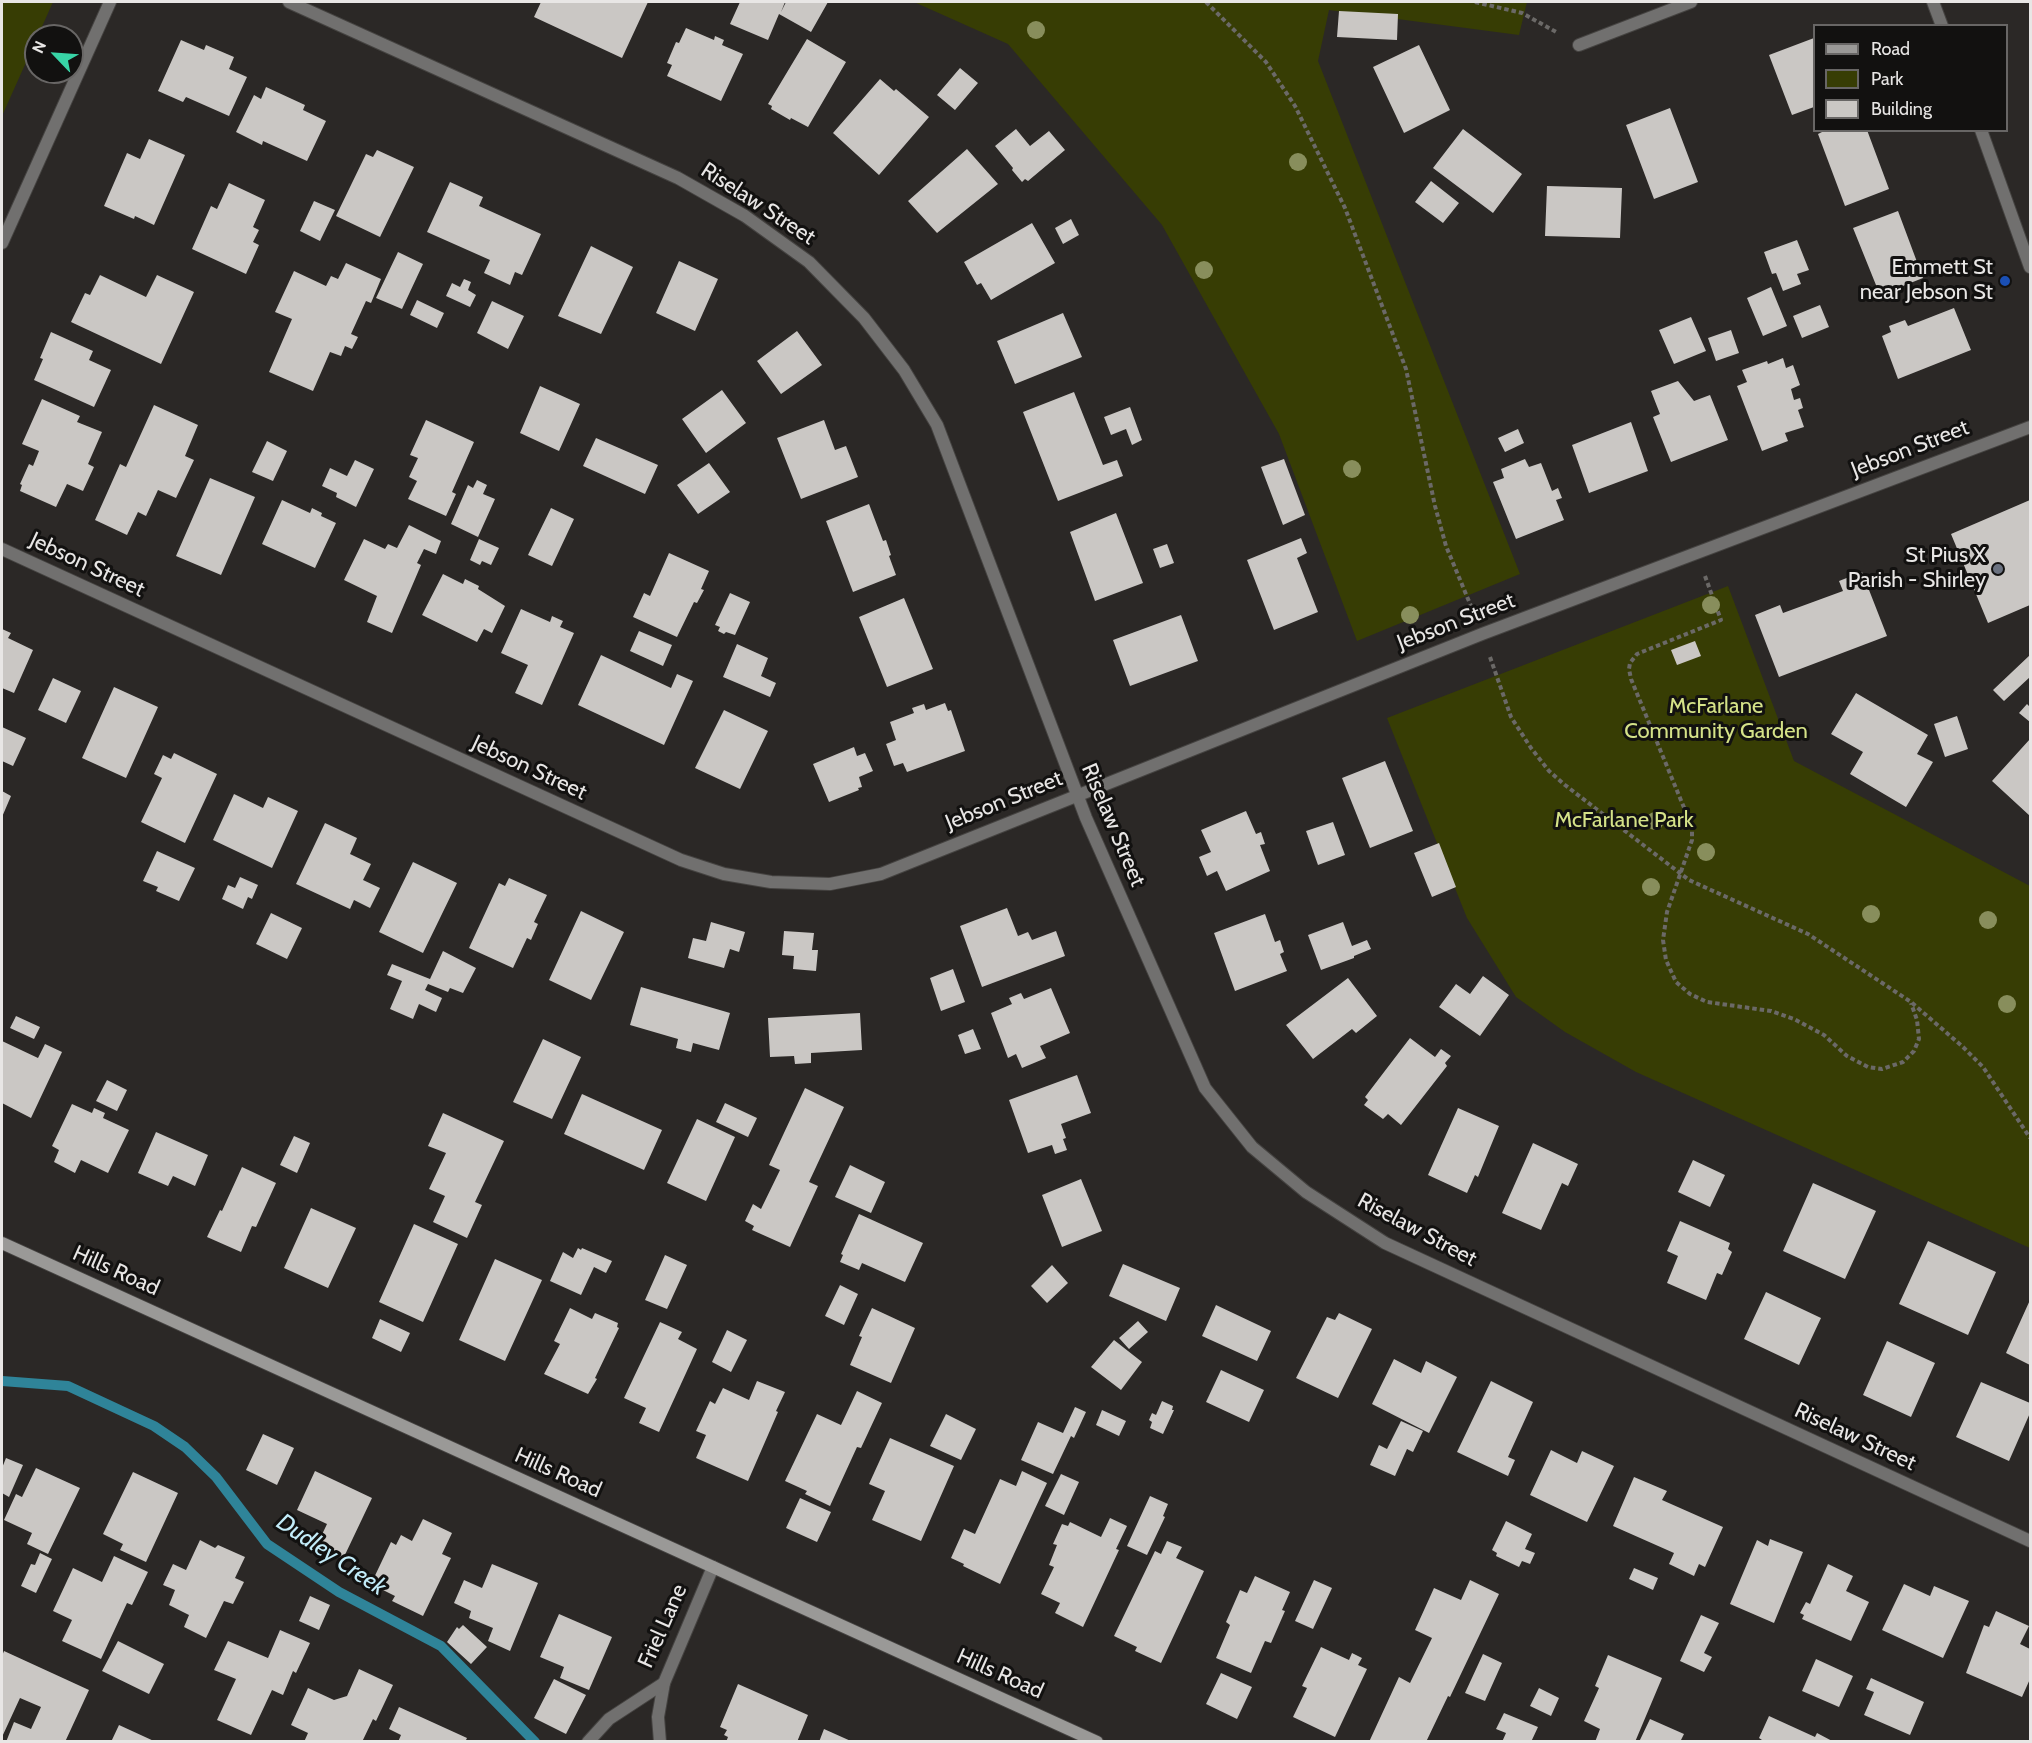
<!DOCTYPE html>
<html>
<head>
<meta charset="utf-8">
<style>
	body { margin:0 }
	#map { position:relative; width:2032px; height:1743px; overflow:hidden; background:#2b2826; font-family:Cabin,sans-serif }
	canvas { display:block }
	.frame { position:absolute; inset:0; border:3px solid #e8e6e5; pointer-events:none }
	.legend { position:absolute; left:1813px; top:24px; width:195px; height:108px; box-sizing:border-box; background:#121110; border:2px solid #686665; margin:0; padding:8px 10px; list-style:none; font-size:18px; color:#e8e6e5 }
	.legend li { display:flex; align-items:center; gap:12px; height:30px }
	.legend b { width:30px; border:2px solid #686665 }
	.north { position:absolute; left:24px; top:24px; width:60px; height:60px; box-sizing:border-box; background:#121110; border:2px solid #686665; border-radius:50%; rotate:295deg; font-size:16px; font-weight:700; line-height:24px; text-align:center; color:#e8e6e5 }
	.north::after { content:''; display:block; margin:auto; width:21px; height:27px; background:#38d4a6; clip-path:polygon(50% 0,100% 100%,50% 72%,0 100%) }
</style>
</head>
<body>
<div id="map">
<canvas width="2032" height="1743"></canvas>
<div class="frame"></div>
<ul class="legend">
<li><b style="height:8px;background:#9a9997"></b>Road</li>
<li><b style="height:16px;background:#373d04"></b>Park</li>
<li><b style="height:16px;background:#cac7c4"></b>Building</li>
</ul>
<div class="north">N</div>
</div>
<script>
const ctx = document.querySelector('canvas').getContext('2d');
ctx.lineJoin = 'round';
function fill(path, color) { ctx.fillStyle = color; ctx.fill(path, 'evenodd'); }
const poly = rows => new Path2D(rows.map(r => 'M' + r).join(''));
function strokePath(path, color, width, dash) { ctx.strokeStyle = color; ctx.lineWidth = width; ctx.lineCap = dash ? 'butt' : 'round'; ctx.setLineDash(dash || []); ctx.stroke(path); }
function drawText(font, color, halo, rows, align = 'center') {
  ctx.font = font + ' Cabin,sans-serif'; ctx.lineWidth = 6; ctx.setLineDash([]); ctx.textBaseline = 'middle'; ctx.strokeStyle = halo; ctx.fillStyle = color; for (const [text, x, y, turn = 0] of rows) {
    ctx.save(); ctx.translate(x, y); ctx.rotate((+turn || 0) * Math.PI / 180); ctx.textAlign = isNaN(turn) ? turn : align; if (halo) ctx.strokeText(text, 0, 0); ctx.fillText(text, 0, 0); ctx.restore();
  }
}
const green = poly([
	[2,2,53,2,2,116],
	[914,2,1527,2,1519,35,1329,10,1318,61,1520,574,1357,641,1279,434,1162,225,1008,44],
	[1728,586,1794,761,2030,886,2030,1248,1636,1072,1565,1032,1516,997,1467,918,1387,718]
]);
const stream = poly([
	[2,1381,68,1386,154,1426,185,1447,216,1477,267,1544,339,1592,441,1646,535,1742]
]);
const building = poly([
	[541,2,648,2,622,58,534,17],
	[740,2,785,2,781,12,786,2,828,2,811,32,779,14,768,40,730,24],
	[1339,11,1398,14,1397,40,1337,37],
	[686,28,714,40,715,36,724,40,722,45,743,54,721,101,667,76,672,65,667,63,676,42,679,43],
	[1814,38,1814,107,1792,115,1769,55],
	[807,39,846,62,808,127,791,118,790,120,771,109,772,106,768,104],
	[181,40,204,50,206,45,234,57,229,69,247,77,229,116,186,97,183,102,158,91],
	[1419,45,1450,110,1404,133,1373,67],
	[960,68,978,83,955,110,937,95],
	[880,79,894,91,896,89,929,117,879,175,833,133],
	[266,87,305,105,303,110,326,121,307,161,263,141,262,145,236,132,254,95,261,99],
	[1670,108,1698,182,1654,199,1626,125],
	[1016,129,1030,146,1049,131,1065,150,1028,181,1025,179,1022,182,1012,170,1013,168,995,146],
	[1463,129,1522,174,1493,213,1433,168],
	[1826,130,1867,130,1889,189,1845,206,1818,134],
	[149,139,185,155,154,225,135,216,134,219,104,206,127,153,140,159],
	[967,149,998,184,937,233,908,201],
	[377,150,414,167,380,237,336,216,366,154,373,157],
	[1431,181,1459,203,1443,223,1415,202],
	[450,182,483,197,479,206,541,234,522,275,515,272,510,285,484,273,490,260,427,232],
	[229,183,265,200,253,227,259,230,253,242,259,245,246,274,192,249,211,206,217,209],
	[1547,186,1622,188,1620,238,1545,236],
	[314,201,335,210,320,241,300,231],
	[1898,211,1923,278,1880,295,1853,228],
	[1071,219,1079,235,1063,244,1055,228],
	[1032,223,1055,263,991,300,981,283,977,285,964,262],
	[1797,240,1809,270,1797,274,1801,284,1783,291,1776,273,1772,274,1764,252],
	[591,246,633,267,601,334,558,316],
	[398,252,423,264,402,309,376,298],
	[679,261,718,279,695,331,656,313],
	[346,263,381,279,371,303,366,301,351,334,358,337,352,349,345,346,341,356,330,352,313,391,269,372,292,319,275,312,294,271,326,286,331,276,338,279],
	[100,275,146,297,157,275,194,292,161,364,71,322,85,293,90,295],
	[464,279,471,282,468,290,476,295,470,307,446,296,452,283,460,287],
	[1771,287,1787,326,1763,336,1747,298],
	[417,300,444,313,437,328,410,315],
	[492,301,524,316,508,349,477,333],
	[1820,305,1829,327,1802,338,1793,316],
	[1954,308,1971,350,1898,379,1882,336,1891,332,1889,326,1905,320,1908,326],
	[1063,313,1082,357,1015,384,997,341],
	[1691,317,1706,351,1674,364,1659,330],
	[1731,330,1739,353,1716,361,1708,338],
	[797,331,822,365,781,394,757,361],
	[51,332,93,351,89,360,111,370,94,407,34,380,43,359,40,358],
	[1783,358,1786,368,1793,365,1800,385,1791,389,1794,400,1800,398,1803,408,1798,410,1804,427,1785,433,1788,441,1762,451,1737,386,1747,382,1742,370,1767,361,1768,364],
	[1678,381,1694,401,1710,395,1728,440,1671,462,1653,417,1660,414,1651,391],
	[540,386,580,404,559,451,520,433],
	[722,390,746,423,706,453,682,419],
	[1074,392,1103,465,1117,460,1123,476,1058,501,1023,412],
	[42,399,80,416,77,422,102,432,88,464,94,467,83,491,67,484,56,507,20,491,22,485,20,484,29,464,33,466,39,451,22,444],
	[154,405,198,425,185,456,194,460,176,498,158,490,146,516,138,512,127,535,95,520,120,464,126,467],
	[1130,407,1142,440,1132,445,1126,429,1111,435,1104,417],
	[426,420,474,442,452,492,456,494,446,516,408,499,417,481,409,477,418,458,410,455],
	[824,420,835,450,846,446,858,477,801,499,777,438],
	[1631,422,1648,471,1589,493,1572,445],
	[1518,429,1524,443,1505,452,1498,438],
	[596,438,658,465,645,494,583,466],
	[267,441,287,451,273,481,252,472],
	[1284,459,1305,515,1283,525,1261,467],
	[1525,459,1529,467,1541,463,1552,491,1558,488,1562,498,1556,500,1564,520,1516,539,1493,482,1504,478,1501,469],
	[355,460,374,469,356,507,336,497,337,493,322,486,330,468,347,476],
	[709,463,730,492,698,514,677,485],
	[210,478,255,497,221,575,176,556],
	[477,480,487,485,483,494,495,499,478,537,451,524,468,485,473,488],
	[282,500,310,513,312,508,322,513,321,516,336,523,315,568,262,544],
	[2030,500,2030,605,1988,623,1951,534],
	[869,504,883,541,886,540,891,555,889,556,896,575,853,592,826,521],
	[551,508,574,519,552,566,528,555],
	[1116,513,1143,583,1095,601,1070,532],
	[409,525,441,541,436,554,424,549,417,563,421,565,392,633,367,622,377,596,344,580,364,539,385,549,388,544,397,548],
	[1301,538,1307,553,1297,558,1318,612,1274,630,1247,560],
	[479,539,499,548,491,565,482,561,480,565,470,560],
	[1167,544,1174,563,1160,568,1153,549],
	[669,553,709,571,701,589,704,590,697,603,694,602,677,637,633,617,644,593,650,596],
	[1862,572,1887,636,1779,677,1755,615,1780,605,1783,613,1843,591,1839,581],
	[443,574,463,584,465,579,479,586,478,589,505,606,492,633,484,629,477,642,422,615],
	[730,593,750,602,735,635,726,632,724,634,718,631,720,627,715,625],
	[904,598,933,669,887,687,859,617],
	[521,609,550,622,552,616,563,621,560,627,574,633,542,705,515,693,528,665,501,653],
	[1181,615,1198,661,1130,686,1113,640],
	[2,629,11,633,8,638,33,650,14,693,2,688],
	[639,631,672,645,663,666,630,651],
	[1695,641,1701,656,1677,665,1671,650],
	[737,644,768,658,761,676,776,683,770,697,723,677],
	[601,655,671,688,677,674,693,681,664,745,578,705],
	[2030,655,2030,677,2004,701,1993,690],
	[53,678,81,691,66,723,38,710],
	[114,687,158,707,126,778,82,758],
	[1856,693,1928,735,1917,754,1933,762,1906,807,1850,774,1863,752,1831,734],
	[945,703,948,711,951,710,965,751,907,772,903,763,894,766,886,744,896,740,890,722,914,713,912,708,924,704,926,710],
	[2027,704,2030,707,2030,722,2019,713],
	[724,710,768,731,740,789,695,768],
	[1957,716,1968,749,1945,757,1934,724],
	[2,727,26,738,13,766,2,761],
	[2030,739,2030,816,1992,781],
	[854,747,857,756,865,753,873,771,859,777,862,787,858,788,859,790,829,802,813,764],
	[174,753,217,774,185,843,141,822,162,778,154,774,163,755,171,759],
	[1385,761,1413,831,1370,848,1342,778],
	[2,791,11,796,2,817],
	[234,794,263,808,268,797,298,811,272,868,213,840],
	[1246,811,1256,834,1261,832,1265,844,1260,845,1270,871,1226,891,1217,871,1207,876,1199,857,1211,852,1201,830],
	[1333,822,1345,855,1318,865,1306,831],
	[325,823,357,838,350,854,371,864,363,880,380,888,370,908,354,900,350,909,296,884],
	[1439,843,1456,887,1432,897,1414,853],
	[157,851,195,868,179,901,156,891,158,887,143,881],
	[413,862,457,883,423,953,379,932],
	[240,877,258,885,252,899,248,897,243,909,222,899,228,885,235,888],
	[509,878,547,895,534,922,538,924,531,940,527,938,513,968,469,948,499,883,505,886],
	[1007,908,1018,936,1028,932,1032,940,1056,931,1065,956,982,987,960,926],
	[581,911,624,932,591,1000,549,980],
	[271,913,302,928,287,959,256,944],
	[1265,914,1275,942,1280,940,1284,952,1280,954,1287,971,1235,991,1214,933],
	[711,922,745,932,739,952,730,949,724,968,688,958,693,938,706,941],
	[1343,922,1352,946,1367,940,1371,949,1354,956,1354,958,1321,970,1308,935],
	[784,931,814,933,812,950,818,950,816,971,793,969,794,956,782,955],
	[443,951,476,968,463,993,450,988,448,992,428,984,425,990,442,998,436,1012,419,1004,413,1019,390,1009,402,981,387,975,392,964,430,979],
	[953,969,965,1002,941,1011,930,978],
	[1483,976,1509,995,1480,1036,1439,1007,1456,984,1470,994],
	[1348,978,1377,1016,1356,1033,1352,1029,1313,1059,1286,1025],
	[641,987,730,1013,719,1050,693,1043,691,1052,676,1048,678,1039,630,1025],
	[1051,988,1070,1033,1040,1046,1046,1058,1022,1068,1016,1054,1008,1058,991,1013,1012,1004,1009,998,1021,993,1024,999],
	[860,1013,862,1050,811,1053,811,1063,795,1064,794,1056,770,1057,768,1018],
	[16,1016,40,1027,34,1039,10,1028],
	[973,1029,981,1049,965,1054,958,1035],
	[1410,1038,1435,1057,1441,1049,1451,1056,1445,1063,1447,1066,1401,1125,1388,1114,1383,1119,1364,1105,1368,1100,1365,1097],
	[543,1039,581,1057,552,1119,513,1102],
	[2,1041,38,1058,45,1044,62,1052,31,1118,2,1103],
	[1077,1075,1091,1113,1061,1124,1066,1138,1063,1139,1067,1150,1055,1154,1052,1145,1028,1153,1009,1100],
	[107,1080,127,1090,117,1111,96,1101],
	[805,1088,844,1107,809,1182,818,1186,790,1247,752,1230,754,1226,745,1221,753,1204,761,1209,780,1170,769,1165],
	[582,1094,662,1130,644,1170,564,1134],
	[725,1103,757,1118,748,1137,716,1122],
	[72,1104,92,1113,94,1108,105,1113,103,1118,129,1130,108,1173,81,1160,75,1173,54,1162,59,1150,52,1146],
	[1458,1108,1499,1126,1478,1177,1475,1175,1467,1193,1428,1175],
	[443,1113,504,1141,475,1202,482,1205,467,1238,433,1222,445,1196,429,1189,446,1153,428,1146],
	[697,1119,735,1137,706,1201,667,1183],
	[156,1132,208,1155,195,1186,173,1176,168,1186,138,1173],
	[294,1136,310,1143,297,1173,280,1165],
	[1533,1143,1578,1164,1568,1186,1562,1183,1541,1230,1502,1213],
	[1693,1160,1725,1175,1710,1207,1678,1192],
	[850,1165,885,1182,871,1213,835,1197],
	[242,1167,276,1183,256,1227,252,1226,241,1252,207,1237,220,1210,222,1211],
	[1081,1179,1102,1231,1062,1247,1042,1195],
	[1813,1183,1876,1211,1845,1279,1783,1251],
	[311,1208,356,1228,328,1288,284,1268],
	[859,1214,923,1243,905,1282,862,1263,859,1270,840,1262,843,1255,841,1254],
	[1680,1221,1730,1243,1728,1249,1732,1252,1722,1275,1717,1273,1706,1300,1667,1283,1678,1256,1667,1251],
	[414,1224,458,1244,423,1322,379,1302],
	[1928,1241,1996,1272,1968,1335,1899,1304],
	[578,1248,581,1250,582,1248,612,1261,606,1273,594,1267,581,1295,550,1281,563,1252,573,1258],
	[665,1255,687,1265,667,1309,645,1300],
	[495,1259,542,1280,505,1361,459,1340],
	[1123,1264,1180,1288,1166,1321,1109,1296],
	[1052,1265,1068,1283,1047,1303,1031,1286],
	[840,1285,858,1294,844,1325,825,1316],
	[1766,1292,1821,1318,1799,1365,1744,1339],
	[2030,1300,2030,1365,2006,1353],
	[1216,1305,1271,1331,1257,1361,1202,1336],
	[570,1308,592,1319,595,1313,618,1323,617,1327,619,1328,595,1378,597,1379,588,1394,544,1374,560,1344,554,1341],
	[872,1308,915,1328,891,1383,850,1365,862,1337,859,1336],
	[1339,1313,1372,1329,1338,1398,1296,1378,1327,1317,1335,1320],
	[380,1319,410,1333,401,1352,372,1338],
	[1138,1321,1148,1332,1129,1349,1119,1338],
	[660,1322,682,1332,678,1339,697,1349,659,1432,639,1423,646,1408,624,1398],
	[727,1330,747,1340,731,1372,712,1362],
	[1114,1340,1142,1362,1121,1390,1091,1367],
	[1887,1341,1935,1363,1911,1417,1863,1395],
	[1394,1359,1421,1373,1426,1361,1457,1377,1429,1433,1372,1404],
	[1221,1370,1264,1390,1249,1422,1206,1402],
	[757,1381,785,1392,776,1411,778,1412,748,1481,696,1458,706,1435,696,1431,710,1401,715,1404,723,1388,749,1400],
	[1491,1381,1533,1402,1508,1457,1515,1460,1508,1476,1457,1452],
	[1981,1382,2030,1403,2030,1413,2009,1461,1956,1437],
	[857,1391,882,1403,861,1448,857,1447,830,1506,805,1494,807,1491,785,1481,817,1414,841,1425],
	[1162,1401,1173,1406,1172,1410,1174,1410,1163,1434,1150,1428,1152,1422,1149,1420,1152,1413,1156,1415],
	[1075,1407,1086,1412,1074,1438,1071,1436,1053,1474,1021,1460,1038,1422,1063,1433],
	[1102,1410,1126,1421,1119,1436,1096,1425],
	[946,1414,976,1429,961,1460,930,1446],
	[1401,1421,1423,1431,1413,1452,1407,1449,1395,1476,1370,1465,1379,1445,1387,1449],
	[263,1434,294,1448,277,1485,246,1470],
	[890,1438,954,1466,921,1541,872,1520,885,1491,869,1484],
	[1551,1450,1577,1463,1582,1451,1614,1466,1587,1522,1530,1495],
	[6,1458,23,1465,9,1497,2,1493,2,1468],
	[36,1468,80,1488,48,1554,27,1544,32,1533,4,1520,16,1494,22,1497],
	[315,1471,372,1498,343,1559,316,1547,327,1524,297,1510],
	[1022,1471,1047,1483,1000,1584,963,1566,964,1564,951,1558,964,1529,975,1534,1000,1479,1016,1486],
	[133,1472,178,1493,146,1562,120,1550,123,1544,103,1534],
	[1061,1474,1079,1482,1064,1515,1045,1506],
	[1634,1477,1667,1491,1662,1500,1723,1527,1705,1567,1699,1564,1694,1576,1669,1564,1674,1553,1613,1526],
	[1150,1496,1168,1504,1163,1516,1165,1517,1147,1555,1127,1546],
	[800,1498,831,1512,817,1542,786,1528],
	[1110,1518,1127,1526,1116,1549,1119,1550,1083,1627,1055,1613,1060,1603,1041,1594,1054,1567,1049,1565,1057,1545,1053,1544,1062,1524,1068,1526,1070,1522,1101,1537],
	[423,1519,452,1533,442,1554,451,1558,423,1616,392,1601,395,1596,371,1584,391,1542,396,1545,401,1535,412,1541],
	[1506,1521,1532,1534,1525,1549,1535,1553,1530,1564,1522,1561,1519,1567,1496,1556,1497,1553,1492,1550],
	[1770,1539,1803,1552,1774,1623,1730,1604,1757,1540,1768,1546],
	[200,1540,215,1548,218,1545,245,1557,235,1578,244,1582,233,1604,224,1601,206,1638,184,1627,189,1615,169,1605,175,1590,163,1585,173,1564,186,1570],
	[1167,1541,1182,1547,1176,1558,1204,1571,1161,1663,1135,1651,1137,1647,1114,1636,1155,1551,1161,1554],
	[40,1553,52,1559,36,1593,21,1586,31,1564,35,1565],
	[114,1556,148,1572,132,1605,127,1603,101,1659,62,1641,72,1620,53,1611,73,1568,102,1582],
	[492,1564,538,1583,510,1651,488,1641,493,1628,469,1618,471,1611,454,1603,464,1580,482,1588],
	[1828,1564,1853,1576,1846,1591,1869,1602,1851,1641,1802,1619,1804,1615,1800,1613,1806,1602,1810,1604],
	[1634,1568,1658,1578,1653,1590,1629,1579],
	[1255,1576,1290,1592,1282,1610,1285,1611,1271,1643,1265,1641,1251,1673,1216,1658,1230,1625,1226,1622,1240,1590,1247,1593],
	[1314,1580,1332,1588,1313,1629,1295,1621],
	[1470,1580,1499,1594,1450,1697,1448,1696,1426,1742,1369,1742,1399,1677,1410,1683,1432,1638,1415,1630,1434,1588,1461,1600],
	[1904,1584,1930,1596,1934,1586,1969,1601,1943,1658,1882,1630],
	[310,1596,330,1605,319,1630,299,1621],
	[1996,1611,2029,1626,2020,1644,2030,1649,2030,1679,2022,1697,1966,1673,1984,1625,1989,1627],
	[559,1614,612,1637,589,1690,560,1678,564,1667,540,1657],
	[1701,1615,1719,1623,1704,1653,1712,1657,1704,1672,1680,1661],
	[463,1625,487,1647,471,1664,447,1642,457,1627,459,1629],
	[280,1630,310,1643,296,1673,293,1671,283,1695,272,1690,251,1735,217,1720,236,1679,214,1670,228,1641,268,1658],
	[118,1641,164,1664,149,1694,102,1671],
	[1321,1647,1349,1660,1352,1653,1362,1658,1358,1665,1367,1669,1335,1737,1293,1717,1307,1688,1302,1686],
	[4,1651,89,1690,65,1742,6,1742,14,1722,31,1729,41,1707,20,1698,2,1737,2,1656],
	[1483,1654,1502,1663,1485,1701,1465,1693],
	[1608,1655,1662,1678,1635,1742,1595,1742,1600,1729,1584,1721,1599,1688,1595,1686],
	[1816,1659,1853,1676,1839,1707,1802,1691],
	[359,1669,393,1685,376,1721,373,1719,362,1742,304,1742,308,1733,291,1725,308,1688,334,1700,347,1696],
	[1221,1673,1252,1687,1237,1719,1206,1704],
	[1871,1678,1924,1702,1910,1735,1864,1715,1874,1692,1866,1689],
	[554,1679,586,1695,566,1734,534,1718],
	[738,1684,808,1715,797,1742,726,1742,728,1737,724,1735,727,1730,720,1727],
	[1539,1688,1559,1698,1551,1716,1530,1706],
	[399,1707,467,1738,465,1742,398,1742,401,1735,389,1729],
	[1504,1713,1538,1727,1531,1742,1502,1742,1506,1733,1496,1729],
	[1769,1716,1815,1737,1817,1733,1834,1742,1765,1742,1759,1738],
	[1650,1719,1684,1734,1680,1742,1639,1742],
	[119,1725,156,1742,111,1742],
	[824,1729,853,1742,819,1742]
]);
const path = poly([
	[1206,2,1266,62,1295,106,1345,208,1406,369,1435,506,1446,546,1473,611],
	[1475,2,1522,13,1558,33],
	[1705,576,1721,620,1637,654,1630,663,1629,669,1631,679,1692,827,1692,840,1667,912,1663,940,1666,960,1676,982,1690,994,1707,1002,1771,1011,1794,1019,1824,1035,1847,1056,1868,1067,1882,1069,1903,1062,1914,1051,1919,1039,1917,1020,1911,1003],
	[1490,657,1511,717,1531,748,1549,771,1565,785,1689,880,1808,934,1911,1002,1963,1047,1983,1067,2030,1138]
]);
const lane = poly([
	[660,1742,658,1717,664,1683]
]);
const street = poly([
	[289,2,678,178,745,216,809,262,864,318,904,370,937,425,1086,818,1205,1088,1252,1147,1306,1192,1385,1243,2030,1541],
	[1933,2,1942,26],
	[1579,45,1691,2],
	[1981,130,2030,267],
	[2,243,110,2],
	[2,549,681,860,724,874,771,882,830,884,881,874,1482,634,2030,427],
	[588,1742,609,1719,664,1683,713,1567]
]);
const secondary = poly([
	[2,1243,1097,1742]
]);
const trees = [
	[1036,30],
	[1298,162],
	[1204,270],
	[1352,469],
	[1711,605],
	[1410,615],
	[1655,821],
	[1706,852],
	[1651,887],
	[1871,914],
	[1988,920],
	[2007,1004]
];
const markers = [
	[2005,281,6,"#1a4fb4"],
	[1998,569,6,"#6b7280"]
];
const streetNames = [
	["Riselaw Street",758,204,33],
	["Jebson Street",1910,449,-21],
	["Jebson Street",87,565,25],
	["Jebson Street",1456,622,-21],
	["Jebson Street",529,768,25],
	["Jebson Street",1004,801,-22],
	["Riselaw Street",1113,825,67],
	["Riselaw Street",1417,1230,28],
	["Hills Road",116,1271,24],
	["Riselaw Street",1855,1437,25],
	["Hills Road",558,1473,24],
	["Friel Lane",663,1626,-66],
	["Hills Road",1000,1674,24]
];
const poiNames = [
	["Emmett St",1993,268],
	["near Jebson St",1993,293],
	["St Pius X",1986,556],
	["Parish - Shirley",1986,581]
];
const parkNames = [
	["McFarlane",1716,707],
	["Community Garden",1716,732],
	["McFarlane Park",1624,821]
];
const waterNames = [
	["Dudley Creek",331,1555,34]
];
fill(green, '#373d04');
strokePath(stream, '#2f8499', 10);
fill(building, '#cac7c4');
strokePath(lane, '#454341', 14);
strokePath(street, '#454341', 14);
strokePath(secondary, '#454341', 14);
strokePath(path, '#6b6967', 4, [4.5, 3]);
strokePath(lane, '#71706f', 12);
strokePath(street, '#71706f', 12);
strokePath(secondary, '#9a9997', 12);
ctx.fillStyle = '#888e5c';
for (const [x, y] of trees) { ctx.beginPath(); ctx.arc(x, y, 9, 0, 2 * Math.PI); ctx.fill(); }
for (const [x, y, r, color] of markers) { const dot = new Path2D(); dot.arc(x, y, r, 0, 2 * Math.PI); ctx.fillStyle = color; ctx.fill(dot); strokePath(dot, '#121110', 2); }
drawText('22px', '#e8e6e5', '#121110', streetNames);
drawText('22px', '#e8e6e5', '#121110', poiNames, 'right');
drawText('22px', '#d5e288', '#121110', parkNames);
drawText('italic 24px', '#c3ecf9', '#121110', waterNames);
</script>
</body>
</html>
